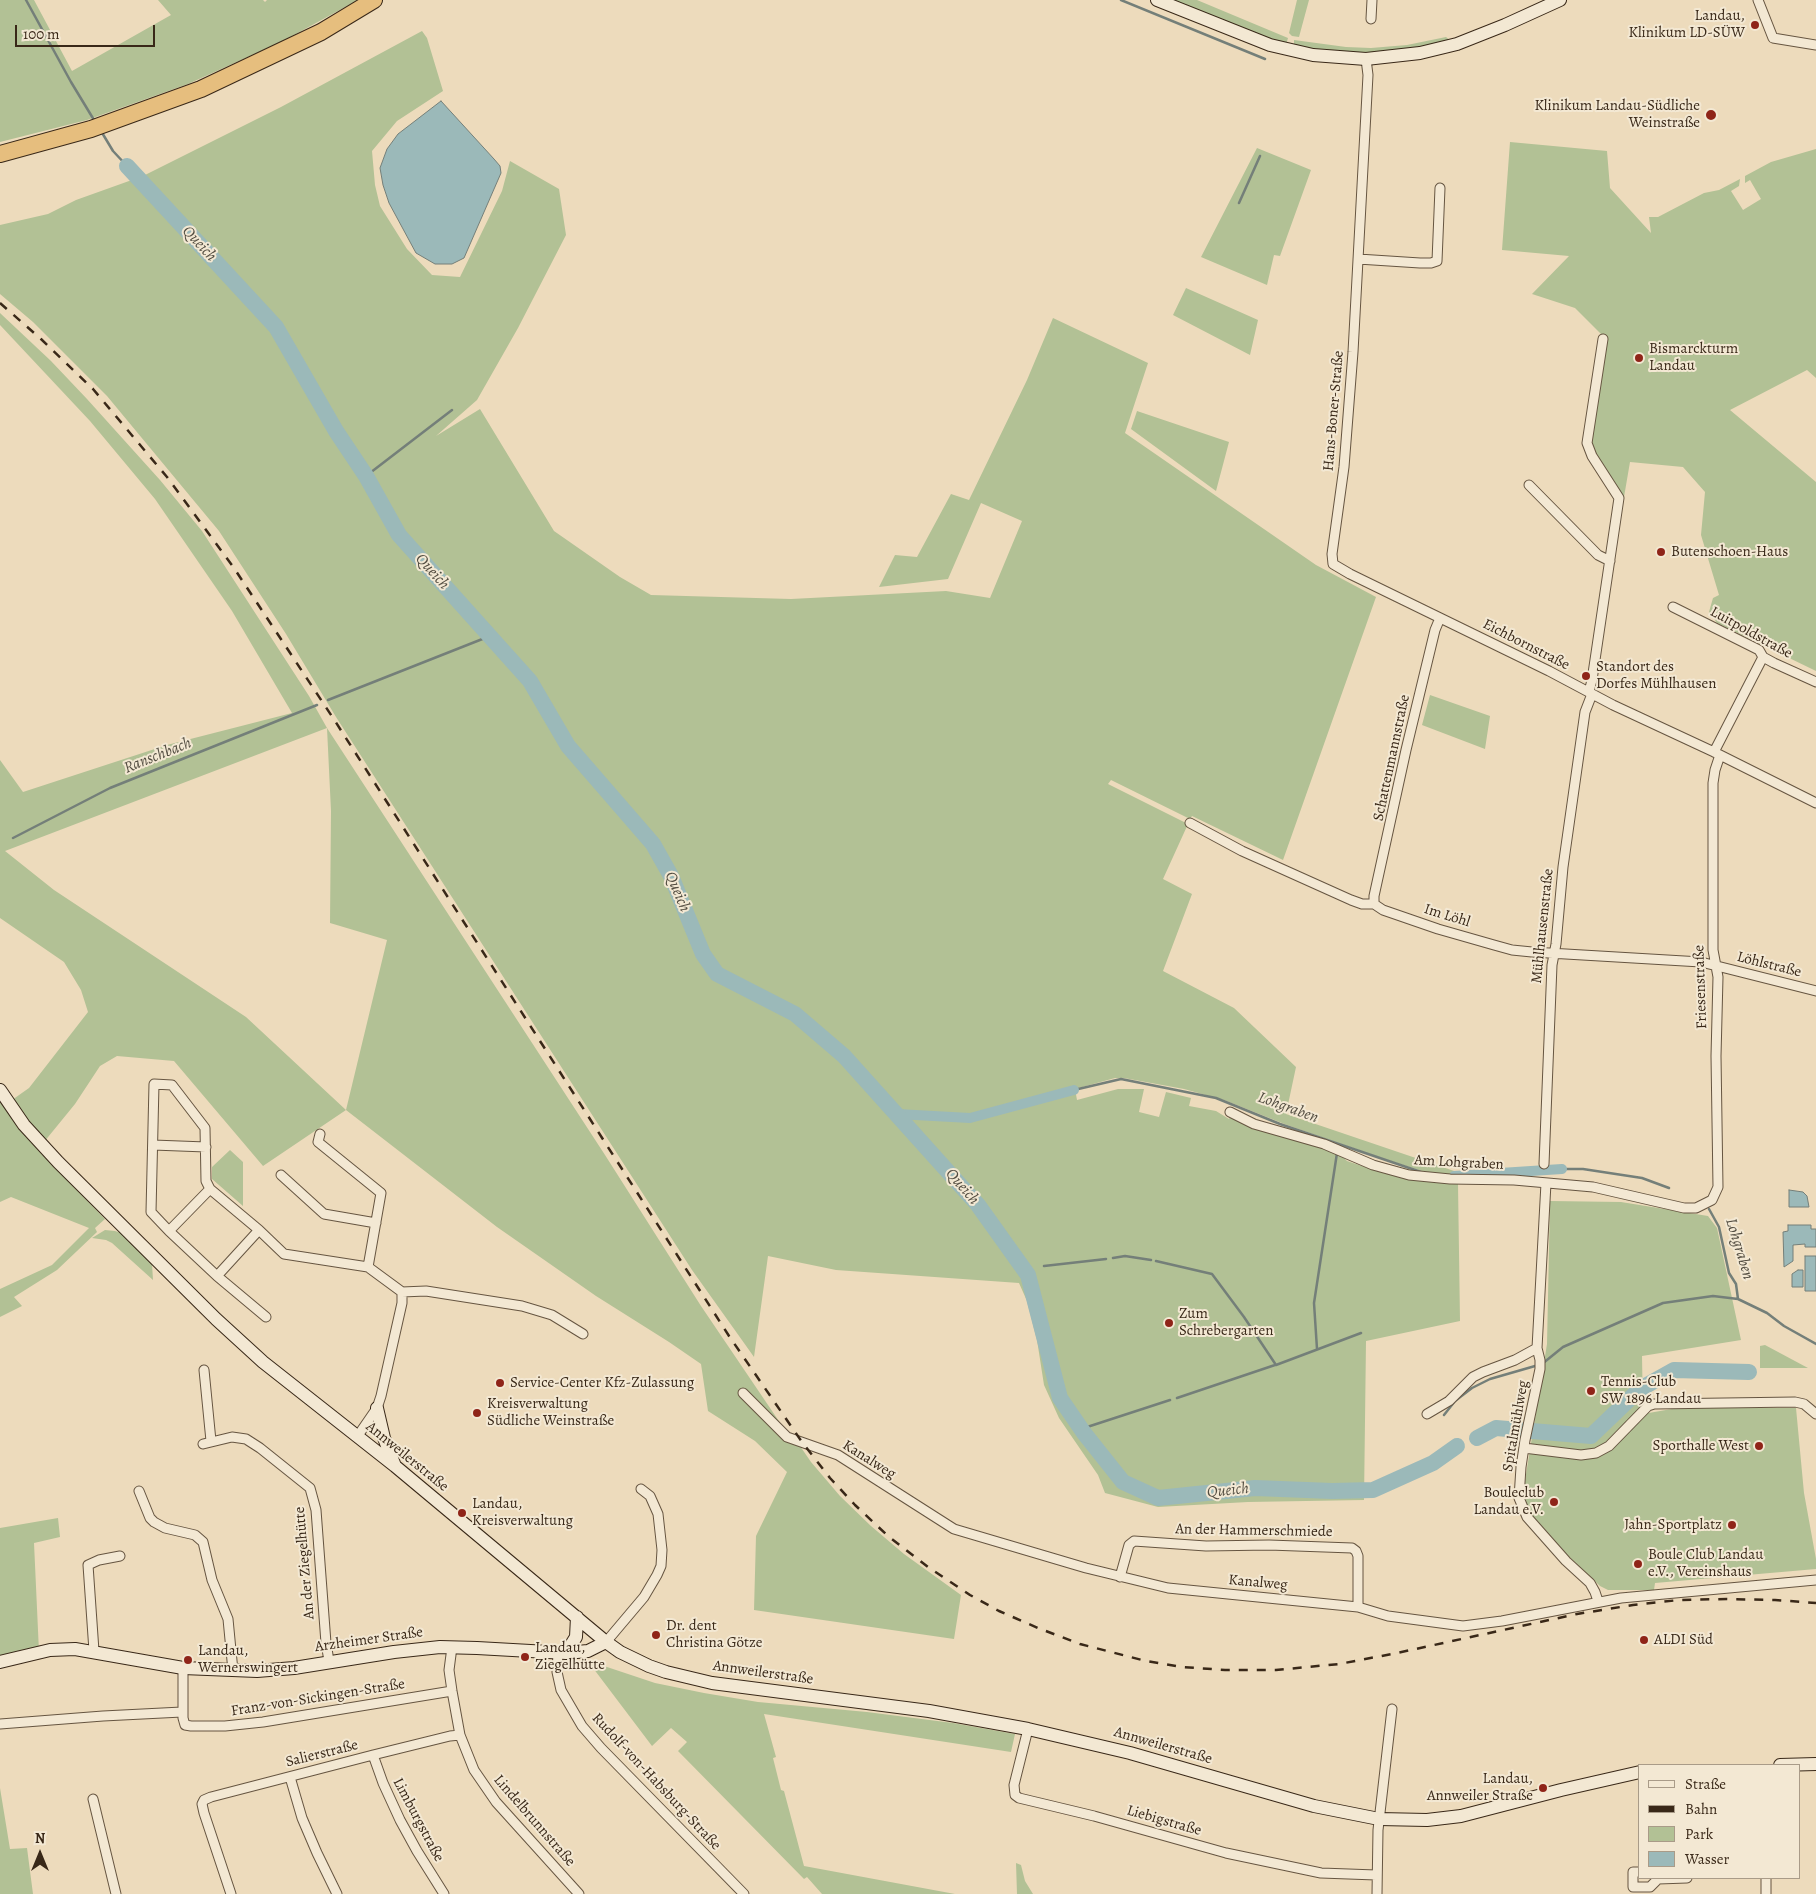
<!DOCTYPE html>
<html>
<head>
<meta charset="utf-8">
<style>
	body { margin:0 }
	#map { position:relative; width:1816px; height:1894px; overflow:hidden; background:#eddbbc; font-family:Alegreya,serif }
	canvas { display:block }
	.legend { position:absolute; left:1638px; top:1764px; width:162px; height:115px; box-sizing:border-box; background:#f3e8d3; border:1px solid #a99b88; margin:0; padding:6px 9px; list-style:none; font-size:15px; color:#392818 }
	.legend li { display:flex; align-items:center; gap:10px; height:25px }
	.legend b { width:25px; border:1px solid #a99b88 }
	.north { position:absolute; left:15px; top:1829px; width:50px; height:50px; -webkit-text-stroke:4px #f3e8d3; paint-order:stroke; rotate:0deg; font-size:14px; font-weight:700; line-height:20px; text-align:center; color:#392818 }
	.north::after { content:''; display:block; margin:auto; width:18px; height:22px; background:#392818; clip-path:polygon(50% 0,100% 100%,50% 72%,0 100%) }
	.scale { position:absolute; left:15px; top:25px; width:140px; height:22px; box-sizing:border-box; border:2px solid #392818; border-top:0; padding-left:6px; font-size:15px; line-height:18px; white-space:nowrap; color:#392818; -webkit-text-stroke:4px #f3e8d3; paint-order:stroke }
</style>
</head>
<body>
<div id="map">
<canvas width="1816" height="1894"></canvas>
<ul class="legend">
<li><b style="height:6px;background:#f3e8d3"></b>Straße</li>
<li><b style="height:6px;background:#392818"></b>Bahn</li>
<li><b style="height:14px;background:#b2c195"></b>Park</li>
<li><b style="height:14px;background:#9bb9b9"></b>Wasser</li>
</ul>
<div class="north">N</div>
<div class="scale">100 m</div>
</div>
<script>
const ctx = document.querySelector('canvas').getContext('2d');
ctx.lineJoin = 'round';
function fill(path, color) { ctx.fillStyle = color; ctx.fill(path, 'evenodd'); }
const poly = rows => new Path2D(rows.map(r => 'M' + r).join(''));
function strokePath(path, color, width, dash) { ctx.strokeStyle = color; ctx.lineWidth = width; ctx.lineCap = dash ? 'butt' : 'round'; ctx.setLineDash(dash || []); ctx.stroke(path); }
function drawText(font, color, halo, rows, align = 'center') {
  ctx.font = font + ' Alegreya,serif'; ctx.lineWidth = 4; ctx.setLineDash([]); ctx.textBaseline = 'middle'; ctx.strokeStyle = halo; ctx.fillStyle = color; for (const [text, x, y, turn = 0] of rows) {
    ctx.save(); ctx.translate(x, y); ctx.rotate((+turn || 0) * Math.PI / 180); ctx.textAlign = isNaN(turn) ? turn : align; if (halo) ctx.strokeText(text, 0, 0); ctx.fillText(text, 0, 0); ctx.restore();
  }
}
const green = poly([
	[0,0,34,0,72,71,171,15,158,0,263,0,265,2,267,0,358,0,283,41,188,84,87,120,0,142],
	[1172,0,1197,0,1288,38,1286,45],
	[1297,0,1309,0,1299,37,1292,36,1289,33],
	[422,31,427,38,443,91,397,121,372,151,375,185,380,206,407,249,432,275,460,277,502,191,510,161,559,189,566,235,518,328,477,400,436,436,480,409,554,531,620,577,651,595,791,599,946,591,990,598,1022,521,981,503,948,579,879,587,895,555,917,557,951,494,969,500,1027,380,1053,318,1148,363,1125,433,1316,565,1376,597,1283,860,1192,816,1190,819,1111,780,1108,784,1188,824,1163,879,1192,894,1163,971,1234,1008,1296,1067,1286,1114,1457,1172,1457,1176,1425,1172,1385,1159,1287,1125,1224,1100,1184,1089,1124,1078,1115,1078,1075,1089,1077,1100,1118,1089,1144,1089,1139,1112,1159,1117,1166,1092,1191,1098,1189,1106,1216,1111,1229,1119,1231,1115,1336,1150,1347,1161,1374,1170,1458,1184,1460,1321,1366,1341,1364,1500,1248,1502,1158,1507,1105,1493,1098,1475,1059,1418,1044,1385,1037,1340,1027,1301,1019,1283,836,1270,768,1256,754,1357,692,1270,336,717,286,634,219,531,107,396,33,322,0,294,0,225,48,214,76,200,143,176,281,107],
	[1446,37,1451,41,1444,44,1364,55,1294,47,1294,40,1346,47,1371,48,1407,45],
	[1510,142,1607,151,1610,188,1651,233,1649,217,1658,217,1704,193,1719,190,1740,179,1739,186,1731,191,1743,210,1761,199,1750,180,1745,183,1745,176,1771,162,1816,149,1816,378,1807,370,1730,410,1816,482,1816,671,1717,623,1709,612,1713,598,1719,595,1701,535,1705,492,1683,467,1630,462,1624,497,1590,451,1606,339,1575,308,1532,294,1569,256,1502,250],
	[1257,148,1311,170,1280,256,1274,255,1267,285,1201,257],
	[1186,288,1258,320,1250,355,1173,315],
	[0,313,51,361,87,399,160,480,202,531,309,696,327,728,605,1155,701,1306,791,1439,800,1446,811,1462,840,1496,871,1526,904,1554,961,1595,954,1639,754,1610,756,1536,787,1472,755,1441,708,1411,701,1364,669,1342,596,1296,497,1227,346,1110,263,1166,174,1061,117,1056,100,1066,75,1104,44,1142,12,1100,29,1088,88,1012,81,990,64,962,0,918,0,760,23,792,167,745,292,713,232,611,155,499,90,421,0,325],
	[327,728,331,811,330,923,387,940,346,1110,246,1017,54,890,5,851],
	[1137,411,1229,442,1216,491,1131,429],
	[1430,695,1490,716,1485,749,1422,725],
	[0,1099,38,1150,105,1219,95,1228,97,1232,57,1270,14,1297,22,1306,0,1317,0,1289,52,1265,89,1228,11,1197,0,1202],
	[230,1150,243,1162,243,1206,212,1179,212,1167],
	[1550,1201,1621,1202,1708,1216,1717,1228,1741,1340,1642,1356,1643,1414,1683,1407,1796,1408,1804,1493,1816,1559,1816,1569,1655,1583,1654,1590,1608,1590,1600,1586,1544,1533,1524,1511,1523,1493,1547,1344],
	[105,1230,115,1231,121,1233,152,1264,153,1280,112,1243,106,1240,92,1238],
	[1765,1345,1808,1368,1760,1368,1760,1346],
	[58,1518,60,1537,34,1543,39,1652,0,1662,0,1528],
	[590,1664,607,1667,655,1683,704,1693,758,1702,867,1712,953,1723,1015,1734,1011,1752,764,1714,776,1757,773,1758,781,1790,784,1791,804,1866,955,1894,822,1894,807,1877,804,1879,678,1751,687,1742,671,1728,652,1746],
	[0,1788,10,1849,27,1848,33,1894,0,1894],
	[1016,1863,1021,1865,1025,1881,1033,1894,1017,1894]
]);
const water = poly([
	[441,101,494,159,500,166,501,173,464,258,452,264,435,264,416,253,389,203,383,185,380,168,387,149,398,134,441,101],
	[1789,1190,1803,1192,1807,1196,1809,1207,1789,1207,1789,1190],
	[1788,1225,1811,1225,1811,1229,1816,1229,1816,1247,1805,1247,1805,1244,1793,1245,1793,1261,1784,1267,1783,1232,1788,1231,1788,1225],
	[1805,1256,1816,1256,1816,1291,1805,1291,1805,1256],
	[1798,1270,1803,1270,1803,1287,1792,1287,1792,1274,1798,1270]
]);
const stream = poly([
	[26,0,71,82,94,120],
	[1121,0,1265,59],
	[101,131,113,151,127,166],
	[1239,203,1260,156],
	[366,476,452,410],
	[328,700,490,636],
	[13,838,110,788,317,705],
	[1074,1090,1121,1079,1216,1098,1280,1124,1421,1172],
	[1562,1169,1583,1169,1642,1178,1669,1188],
	[1709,1209,1719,1227,1729,1273,1736,1284,1738,1299],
	[1113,1258,1125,1256,1151,1260],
	[1156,1261,1212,1274,1244,1317,1276,1365,1361,1333],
	[1044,1266,1106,1259],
	[1317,1349,1314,1303,1337,1153],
	[1177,1398,1275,1365],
	[1444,1415,1455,1401,1472,1388,1490,1379,1542,1364,1563,1347,1663,1303,1713,1296,1738,1299,1767,1313,1784,1326,1816,1344],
	[1081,1429,1170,1400]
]);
const canal = poly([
	[897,1114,970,1118,1074,1090],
	[1454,1176,1562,1169]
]);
const river = poly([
	[127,166,276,327,336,431,366,476,399,535,530,681,568,746,653,844,671,876,703,954,717,974,795,1014,844,1056,978,1205,1028,1275,1060,1398,1084,1433,1123,1482,1158,1498,1255,1488,1332,1491,1373,1490,1433,1463,1457,1446],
	[1477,1438,1496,1428,1591,1436,1640,1389,1674,1370,1749,1372]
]);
const street = poly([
	[1758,0,1773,38,1816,45],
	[1371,19,1372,0],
	[1366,59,1368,75,1353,352,1344,467,1332,554,1333,564,1350,574,1549,671,1613,705,1714,752,1816,803],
	[1358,259,1420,263,1431,263,1437,261,1440,188],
	[1529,485,1598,555,1610,561],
	[1673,607,1759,650,1763,657,1774,663,1816,682],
	[1589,692,1592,680,1619,498,1592,456,1587,443,1603,339],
	[1714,752,1763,657],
	[1190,823,1242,851,1351,900,1362,904,1374,904,1383,910,1438,929,1494,945,1512,950,1532,952,1701,962,1816,991],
	[1374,904,1374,896,1406,750,1435,630,1440,618],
	[1230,1112,1254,1124,1324,1144,1373,1165,1409,1175,1450,1179,1514,1180,1593,1187,1684,1208,1696,1208,1712,1200,1718,1187,1716,1056,1718,977,1713,950,1713,783,1715,770,1720,755],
	[320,1134,318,1142,381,1193,368,1267],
	[153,1145,206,1147],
	[1544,1164,1552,965,1556,944,1563,867,1585,712,1592,694],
	[281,1175,324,1214,376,1223],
	[1546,1183,1537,1348,1540,1360,1540,1369,1525,1440,1521,1467,1519,1498,1527,1517,1566,1561,1590,1583,1595,1592,1598,1601],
	[259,1230,210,1189,206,1181,205,1128,172,1085,154,1084,151,1212,169,1231,217,1276,266,1317],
	[169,1231,210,1189],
	[217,1276,259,1230,284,1254,368,1267,402,1292],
	[204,1370,211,1441],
	[743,1393,787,1437,838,1455,954,1529,1086,1568,1168,1588,1358,1607,1388,1616,1463,1626,1502,1621,1621,1598,1816,1580],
	[1427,1414,1449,1401,1473,1377,1483,1372,1515,1360,1537,1348],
	[357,1437,377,1408,381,1396,402,1303,402,1292,426,1291,522,1306,552,1315,583,1334],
	[203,1444,232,1437,246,1439,260,1448,310,1488,316,1510,326,1643,329,1661],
	[1524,1448,1581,1455,1596,1453,1609,1446,1648,1406,1654,1404,1795,1402,1804,1404,1816,1414],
	[139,1491,150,1518,154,1522,165,1528,195,1535,203,1542,212,1580,228,1619,233,1671],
	[1120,1577,1129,1545,1134,1541,1206,1546,1269,1545,1352,1548,1356,1551,1358,1556,1358,1607],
	[606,1642,644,1597,657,1575,661,1566,662,1550,658,1514,650,1496,641,1489],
	[452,1647,449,1670,452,1691,460,1735,474,1770,496,1802,579,1894],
	[94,1651,88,1565,99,1560,120,1556],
	[558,1653,557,1672,561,1690,582,1726,601,1748,744,1894],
	[183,1668,183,1718,185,1725,191,1726,225,1726,263,1722,452,1691],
	[0,1724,103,1716,182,1712],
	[1028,1729,1014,1785,1015,1795,1019,1798,1094,1816,1226,1853,1321,1873,1376,1875],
	[373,1755,383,1783,400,1820,417,1851,444,1894],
	[290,1777,302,1818,317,1853,337,1894],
	[93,1799,116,1894],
	[1640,1872,1633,1872,1633,1887,1650,1887,1658,1879,1657,1878],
	[1766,1878,1766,1894],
	[1658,1879,1687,1878],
	[231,1894,204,1813,202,1804,204,1800,211,1797,373,1755,450,1736,460,1735],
	[1377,1894,1378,1830,1392,1709]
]);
const secondary = poly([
	[1157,0,1270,45,1313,55,1366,59,1420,53,1457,44,1505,25,1560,0],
	[0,1090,24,1125,58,1162,216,1319,263,1362,395,1466,606,1642,620,1652,649,1666,666,1672,712,1683,929,1711,1028,1729,1130,1753,1314,1806,1379,1819,1427,1820,1461,1816,1561,1790,1640,1772],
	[377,1408,384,1438,395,1466],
	[566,1653,576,1637,577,1617],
	[0,1662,50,1650,75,1649,183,1668,257,1671,294,1668,394,1652,440,1647,477,1648,566,1653,588,1651,606,1642],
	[1780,1765,1816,1764]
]);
const highway = poly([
	[0,154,91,129,201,89,321,32,374,0]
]);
const rail = poly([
	[0,303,41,339,93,389,167,477,234,568,335,721,729,1336,802,1442,830,1478,855,1505,888,1536,928,1567,970,1595,999,1611,1038,1628,1080,1644,1146,1661,1182,1667,1225,1670,1276,1670,1339,1664,1397,1653,1577,1614,1633,1605,1679,1600,1727,1599,1775,1600,1816,1603]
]);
const markers = [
	[1755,25,5,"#8f2418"],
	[1711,115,6,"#8f2418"],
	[1639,358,5,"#8f2418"],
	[1661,552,5,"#8f2418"],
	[1586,676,5,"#8f2418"],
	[1169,1323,5,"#8f2418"],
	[500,1383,5,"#8f2418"],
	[1591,1391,5,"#8f2418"],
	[477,1413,5,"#8f2418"],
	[1759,1446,5,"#8f2418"],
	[1554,1502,5,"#8f2418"],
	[462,1513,5,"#8f2418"],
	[1732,1525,5,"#8f2418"],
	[1638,1564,5,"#8f2418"],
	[656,1635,5,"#8f2418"],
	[1644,1640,5,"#8f2418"],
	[525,1657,5,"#8f2418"],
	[188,1660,5,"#8f2418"],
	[1543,1788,5,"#8f2418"]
];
const poiNames = [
	["Landau,",1745,16,"right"],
	["Klinikum LD-SÜW",1745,33,"right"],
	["Klinikum Landau-Südliche",1700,106,"right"],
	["Weinstraße",1700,123,"right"],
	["Bismarckturm",1649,349],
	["Landau",1649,366],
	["Butenschoen-Haus",1671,552],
	["Standort des",1596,667],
	["Dorfes Mühlhausen",1596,684],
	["Zum",1179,1314],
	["Schrebergarten",1179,1331],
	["Tennis-Club",1601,1382],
	["SW 1896 Landau",1601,1399],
	["Service-Center Kfz-Zulassung",510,1383],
	["Kreisverwaltung",487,1404],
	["Südliche Weinstraße",487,1421],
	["Sporthalle West",1749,1446,"right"],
	["Bouleclub",1544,1493,"right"],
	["Landau e.V.",1544,1510,"right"],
	["Landau,",472,1504],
	["Kreisverwaltung",472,1521],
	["Jahn-Sportplatz",1722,1525,"right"],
	["Boule Club Landau",1648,1555],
	["e.V., Vereinshaus",1648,1572],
	["Dr. dent",666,1626],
	["Christina Götze",666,1643],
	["ALDI Süd",1654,1640],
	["Landau,",535,1648],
	["Ziegelhütte",535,1665],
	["Landau,",198,1651],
	["Wernerswingert",198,1668],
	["Landau,",1533,1779,"right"],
	["Annweiler Straße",1533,1796,"right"]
];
const streetNames = [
	["Hans-Boner-Straße",1334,411,-85],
	["Luitpoldstraße",1751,633,29],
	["Eichbornstraße",1526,645,27],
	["Schattenmannstraße",1392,758,-78],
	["Im Löhl",1447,916,17],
	["Mühlhausenstraße",1543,926,-84],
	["Löhlstraße",1769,965,14],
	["Friesenstraße",1701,987,-92],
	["Am Lohgraben",1459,1163,3],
	["Spitalmühlweg",1516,1426,-80],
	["Annweilerstraße",407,1457,39],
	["Kanalweg",869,1460,32],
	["An der Hammerschmiede",1254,1531,1],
	["An der Ziegelhütte",305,1563,-95],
	["Kanalweg",1258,1583,5],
	["Arzheimer Straße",369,1640,-8],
	["Annweilerstraße",763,1673,8],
	["Franz-von-Sickingen-Straße",318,1698,-9],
	["Annweilerstraße",1163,1746,16],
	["Salierstraße",322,1754,-14],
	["Rudolf-von-Habsburg-Straße",656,1782,47],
	["Limburgstraße",418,1820,62],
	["Lindelbrunnstraße",534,1821,49],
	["Liebigstraße",1164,1821,16]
];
const waterNames = [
	["Queich",199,244,47],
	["Queich",432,572,48],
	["Ranschbach",158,756,-22],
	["Queich",677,892,67],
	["Lohgraben",1288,1108,20],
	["Queich",962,1187,49],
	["Lohgraben",1739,1249,73],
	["Queich",1228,1491,-6]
];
fill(green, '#b2c195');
fill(water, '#9bb9b9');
strokePath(water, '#747f79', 1);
strokePath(stream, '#747f79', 2.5);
strokePath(canal, '#9bb9b9', 10);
strokePath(river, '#9bb9b9', 16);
strokePath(street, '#665541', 11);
strokePath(secondary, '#392818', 14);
strokePath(highway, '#392818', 18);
strokePath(street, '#f3e8d3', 9);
strokePath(secondary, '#f3e8d3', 12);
strokePath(highway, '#e6be7e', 16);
strokePath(rail, '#392818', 2.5, [9, 9]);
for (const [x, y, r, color] of markers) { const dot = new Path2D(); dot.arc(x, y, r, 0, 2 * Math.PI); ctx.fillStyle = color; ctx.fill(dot); strokePath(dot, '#f3e8d3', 2); }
drawText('15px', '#392818', '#f3e8d3', poiNames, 'left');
drawText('15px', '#392818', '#f3e8d3', streetNames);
drawText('italic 16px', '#524c40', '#f3e8d3', waterNames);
</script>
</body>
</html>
